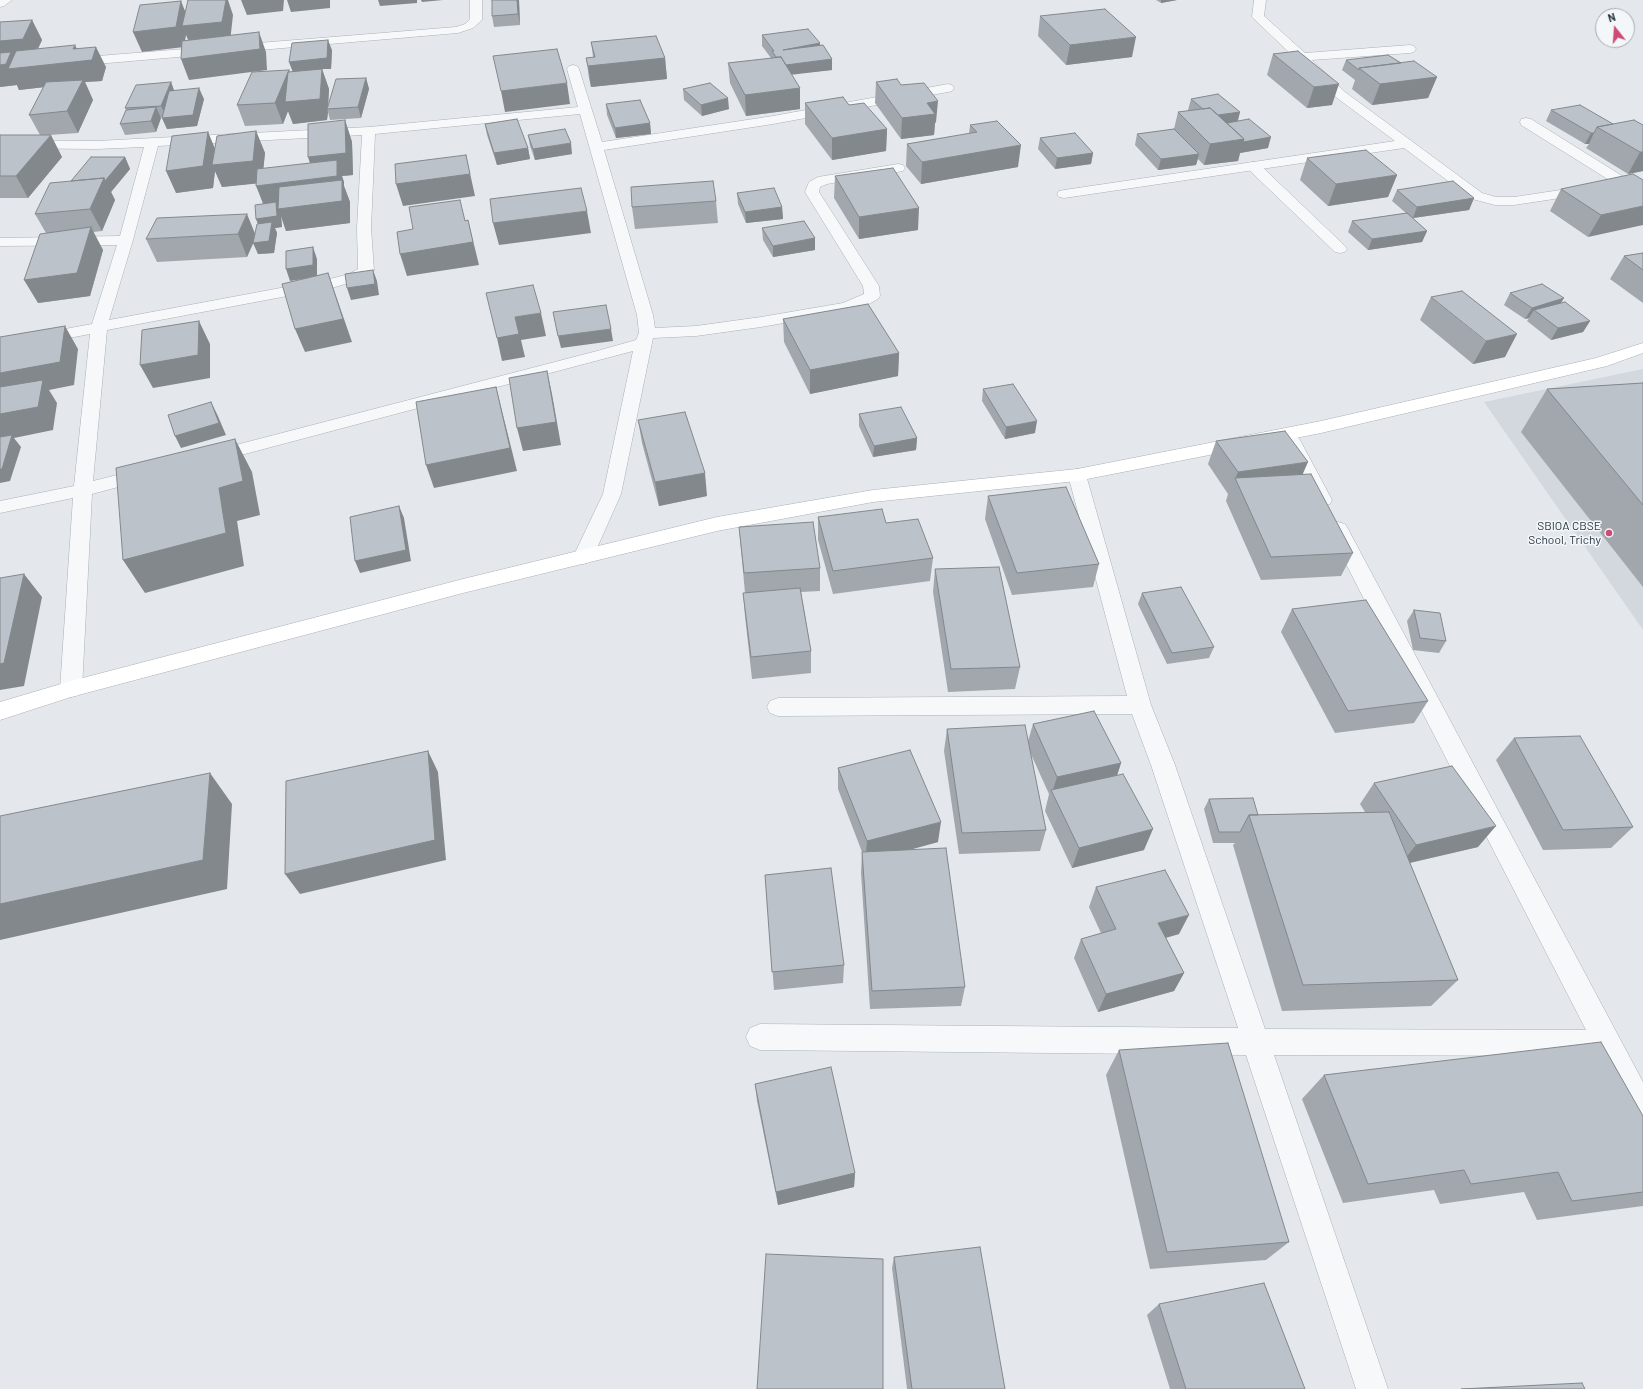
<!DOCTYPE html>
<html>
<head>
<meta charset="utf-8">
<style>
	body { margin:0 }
	#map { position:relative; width:1643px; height:1389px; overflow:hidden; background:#e4e8ec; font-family:Barlow,sans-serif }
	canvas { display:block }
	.north { position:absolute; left:1595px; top:8px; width:40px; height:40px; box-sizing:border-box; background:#f4f7f9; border:1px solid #a4abb1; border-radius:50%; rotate:343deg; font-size:11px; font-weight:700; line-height:16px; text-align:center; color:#2b3844 }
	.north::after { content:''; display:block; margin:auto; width:14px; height:18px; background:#cf4a74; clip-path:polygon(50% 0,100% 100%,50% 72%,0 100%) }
</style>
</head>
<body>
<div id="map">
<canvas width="1643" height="1389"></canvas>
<div class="north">N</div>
</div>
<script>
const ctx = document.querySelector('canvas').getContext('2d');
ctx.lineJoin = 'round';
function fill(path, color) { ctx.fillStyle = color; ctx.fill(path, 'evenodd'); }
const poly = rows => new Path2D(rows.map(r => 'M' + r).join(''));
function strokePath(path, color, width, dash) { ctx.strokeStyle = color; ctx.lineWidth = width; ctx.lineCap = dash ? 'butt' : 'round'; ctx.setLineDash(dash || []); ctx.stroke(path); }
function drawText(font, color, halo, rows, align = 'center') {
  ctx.font = font + ' Barlow,sans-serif'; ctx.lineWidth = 3; ctx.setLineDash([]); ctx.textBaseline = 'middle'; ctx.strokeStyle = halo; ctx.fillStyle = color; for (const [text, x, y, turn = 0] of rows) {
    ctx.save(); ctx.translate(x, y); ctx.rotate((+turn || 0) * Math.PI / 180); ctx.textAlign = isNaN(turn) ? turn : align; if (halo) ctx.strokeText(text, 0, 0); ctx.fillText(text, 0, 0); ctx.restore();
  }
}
const built = poly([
	[1643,369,1643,630,1484,402]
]);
const lane = poly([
	[1253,162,1258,163,1345,246,1347,249,1345,252,1340,253,1335,252,1248,169,1246,166,1248,163,1253,162]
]);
const street = poly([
	[0,0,12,0,4,6,0,7,0,0],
	[470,0,482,0,482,20,473,28,458,33,73,66,69,65,67,62,69,59,73,58,456,27,465,24,470,19,470,0],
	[1254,0,1266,0,1264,16,1305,53,1410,45,1414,46,1416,49,1414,52,1410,53,1312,60,1345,92,1482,193,1496,197,1514,197,1587,186,1592,187,1594,190,1592,193,1587,194,1514,205,1495,205,1472,199,1404,148,1064,198,1059,197,1057,194,1059,191,1064,190,1395,141,1337,98,1254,19,1252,17,1254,0],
	[573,65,577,66,579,69,602,142,773,116,948,84,952,85,954,88,952,91,948,92,773,124,604,150,653,315,655,328,696,326,761,317,843,303,864,294,863,286,805,192,809,182,818,177,898,164,903,165,905,168,903,171,827,184,820,187,819,192,879,286,880,296,878,299,867,305,846,312,761,327,696,336,653,338,621,494,593,557,590,562,583,564,576,562,573,557,603,494,633,351,211,463,205,461,202,457,205,453,597,351,636,340,639,333,637,315,580,114,375,134,371,228,374,271,371,274,359,280,335,287,107,330,93,481,145,468,152,470,154,474,152,478,92,494,82,689,79,695,71,697,63,695,60,689,73,498,0,513,0,501,74,486,90,334,0,351,0,341,92,324,117,245,0,246,0,238,120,236,144,147,96,149,0,148,0,140,96,141,369,127,578,107,567,69,569,66,573,65],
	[362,135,357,228,358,269,349,274,334,278,109,320,133,240,158,146,362,135],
	[1526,118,1531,119,1643,189,1643,199,1638,198,1521,125,1520,122,1521,119,1526,118],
	[1291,434,1297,436,1300,440,1332,500,1330,504,1323,506,1316,504,1314,500,1282,440,1285,436,1291,434],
	[1077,469,1084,471,1086,475,1151,705,1175,765,1265,1029,1586,1030,1328,529,1331,524,1338,522,1345,524,1348,529,1643,1082,1643,1125,1633,1121,1600,1056,1274,1055,1388,1389,1356,1389,1246,1055,760,1050,750,1046,746,1037,750,1028,760,1024,1238,1028,1151,765,1132,714,778,716,770,713,767,707,770,701,778,698,1127,696,1068,475,1070,471,1077,469]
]);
const secondary = poly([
	[1643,343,1643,353,1607,366,1321,433,1077,481,873,502,717,531,463,593,71,697,0,720,0,702,71,681,463,579,717,517,873,490,1077,469,1321,421,1596,358,1643,343]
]);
const wall = poly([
	[492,0,519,0,520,25,494,27,492,16],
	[1156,0,1177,0,1161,3],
	[1040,16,1132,57,1066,65,1038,36],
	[32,20,42,40,38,49,77,49,106,67,102,81,85,82,93,100,78,133,49,135,62,157,28,198,0,198,0,135,40,135,29,115,44,87,19,90,17,85,0,87,0,22],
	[762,35,820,45,832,70,791,74,800,109,746,116,730,83,728,63,771,58,762,46],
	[591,42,665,58,667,79,591,87,589,78,586,58,593,57],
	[332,50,331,69,322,69,329,89,328,105,366,78,369,89,361,118,330,120,328,112,327,120,293,124,288,111,283,124,245,126,237,105,289,70,289,72,293,72,289,62],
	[1298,51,1332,105,1307,108,1267,75,1273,54],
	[1346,60,1401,63,1437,77,1428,98,1372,105,1352,89,1355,80,1342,70],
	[171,82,174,91,204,99,197,126,167,129,162,118,163,117,161,117,161,118,156,132,125,135,120,124,126,110,125,108],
	[876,82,901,85,936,122,935,123,934,135,901,139,875,103],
	[683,89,729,109,702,116,684,100],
	[1191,99,1240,112,1238,121,1268,148,1240,153,1238,161,1204,165,1198,159,1196,165,1158,170,1135,145,1137,134,1174,129,1178,112,1189,111,1188,110],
	[805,103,887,129,886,151,832,160,805,124],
	[606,104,650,123,651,134,616,138,607,115],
	[1551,110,1613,124,1643,125,1643,171,1628,174,1586,148,1589,144,1585,144,1546,121],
	[345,120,352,142,353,175,342,176,344,182,344,186,350,202,350,223,286,231,281,216,282,227,275,228,277,233,274,253,258,254,254,242,247,257,157,262,146,239,255,233,258,224,256,219,263,204,256,183,222,187,215,171,213,188,176,193,208,132,215,149,256,131,265,153,263,169,310,163],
	[485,124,528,148,530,159,497,165,487,135],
	[970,125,1018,167,921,184,906,166,907,144,969,134],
	[528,135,572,154,535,160,530,146],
	[1040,138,1093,153,1091,164,1055,169,1038,149],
	[125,157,130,169,111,192,115,200,102,231,93,232,103,250,90,296,38,303,46,233,35,214,71,181],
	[1307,158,1397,175,1388,197,1328,206,1300,180],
	[835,176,918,230,859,239,834,198],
	[1643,180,1588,237,1550,211,1561,189],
	[1397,190,1474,198,1469,210,1413,218,1427,231,1422,242,1368,250,1348,232,1352,221,1406,213,1392,201],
	[737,193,782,207,783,219,746,223,738,204],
	[716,201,718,223,635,229,632,207],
	[762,228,815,238,815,250,773,257,763,240],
	[1643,253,1643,303,1610,279,1624,256],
	[1510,293,1561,303,1590,321,1583,332,1551,340,1527,321,1529,318,1525,319,1504,305],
	[1431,297,1505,357,1473,364,1420,320],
	[783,319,899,353,898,376,810,394,784,342],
	[1643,383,1643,587,1521,432,1547,389],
	[983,389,1035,433,1005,439,982,401],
	[859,414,917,438,916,450,873,457,859,426],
	[638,420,707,496,659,506,642,443],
	[1216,441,1303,474,1353,553,1341,576,1261,580,1226,501,1228,494,1208,464],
	[988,496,1099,564,1093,587,1012,595,985,519],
	[818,517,886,523,933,558,930,581,833,594,818,540],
	[739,527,820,568,820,591,801,592,811,651,811,673,752,679,745,616,743,593,745,593],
	[935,569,1020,667,1015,689,948,692,933,592],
	[1142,593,1214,647,1209,658,1167,664,1138,604],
	[1292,609,1428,701,1414,723,1335,733,1281,632],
	[1414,610,1446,641,1439,653,1413,650,1407,621],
	[1033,724,1121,763,1117,775,1144,850,1072,868,1045,811,1049,794,1030,752,1046,830,1040,851,959,854,944,751,947,729,1028,741],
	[1514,738,1633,827,1611,848,1543,850,1496,760],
	[838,768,938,842,909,850,965,987,961,1006,870,1009,861,873,862,852,838,789],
	[1374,783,1478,847,1410,863,1458,980,1431,1006,1282,1011,1233,845,1235,843,1213,843,1204,809,1209,799,1258,815,1365,812,1360,804],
	[765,875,844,965,843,983,774,990],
	[1096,887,1179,934,1166,938,1184,973,1174,991,1098,1012,1074,958,1081,939,1101,933,1089,907],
	[1119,1050,1289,1242,1266,1260,1150,1269,1106,1075],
	[1324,1075,1643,1116,1643,1206,1537,1220,1524,1192,1440,1204,1434,1190,1343,1203,1302,1099],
	[755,1084,855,1173,854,1187,778,1205,757,1101],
	[894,1257,1005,1389,907,1389,892,1268],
	[1159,1304,1305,1389,1170,1389,1147,1315]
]);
const shadedWall = poly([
	[226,0,228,0,233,15,230,42,191,47,186,35,184,47,142,52,133,32,181,1,189,21],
	[241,0,284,0,283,11,247,15],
	[287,0,330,0,330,8,291,12],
	[378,0,417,0,417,3,380,6],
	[421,0,443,0,422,2],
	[517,0,519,0,520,25,518,14],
	[1161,0,1177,0,1161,3],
	[32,20,42,40,33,59,73,49,75,45,83,61,96,47,106,67,102,81,85,82,93,100,78,133,67,111,81,83,19,90,17,85,0,87,0,41],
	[259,32,266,52,267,70,189,80,181,59],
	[1136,37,1132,57,1066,65,1070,45],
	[328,40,332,50,331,69,322,69,329,89,328,109,327,109,328,112,327,120,293,124,288,111,283,124,275,103,289,70,296,91,293,72,289,62],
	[820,43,820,54,783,50],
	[665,58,667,79,591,87,588,66],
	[832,59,832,70,781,76,781,65],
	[1437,77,1428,98,1372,105,1380,84],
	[366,78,369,89,361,118,358,107],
	[171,82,175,93,166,116,161,106],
	[567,83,570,104,505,112,501,91],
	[1339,84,1332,105,1307,108,1314,87],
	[199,88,204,99,197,126,167,129,162,118],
	[800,88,800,109,746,116,745,95],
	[728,98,729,109,702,116,701,105],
	[938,101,936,122,935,123,934,135,901,139,902,118,927,103],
	[156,107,161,118,156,132,151,121],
	[1240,112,1237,122,1222,125,1213,116],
	[345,120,352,142,353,175,342,176,344,182,344,186,350,202,350,223,286,231,281,216,282,227,275,228,277,233,274,253,258,254,253,243,261,230,256,219,265,208,256,186,315,179,308,157],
	[650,123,651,134,616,138,615,128],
	[887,129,886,151,832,160,832,138],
	[256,131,265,153,262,183,222,187,215,171,213,188,176,193,166,171,208,132,217,154],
	[1591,133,1594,133,1589,144,1585,144],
	[51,135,62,157,28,198,16,176],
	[1271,137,1268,148,1240,153,1238,161,1204,165,1210,144,1244,139],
	[571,143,572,154,535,160,533,149],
	[1021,145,1018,167,921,184,922,162],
	[528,148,530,159,497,165,494,153],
	[1640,152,1643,152,1643,171,1628,174],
	[1093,153,1091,164,1055,169,1057,158],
	[1199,154,1196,165,1158,170,1161,159],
	[466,155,475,196,403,206,396,184],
	[125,157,130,169,111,192,115,200,102,231,90,209,104,178],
	[1397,175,1388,197,1328,206,1336,184],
	[1474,198,1469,210,1413,218,1417,207],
	[1643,206,1643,225,1588,237,1601,215],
	[782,207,783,219,746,223,745,212],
	[919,208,918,230,859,239,859,217],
	[587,211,591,233,499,245,493,223],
	[247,214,256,236,247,257,238,234],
	[468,220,479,265,407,276,400,254],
	[91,227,103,250,90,296,38,303,24,280],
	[1427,231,1422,242,1368,250,1372,239],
	[815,238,815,250,773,257,773,246],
	[313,247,317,259,317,277,290,281,286,269],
	[373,270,377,281,379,295,351,300,347,288],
	[328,273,352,342,305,352,295,329],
	[1564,298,1557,310,1534,310,1529,318,1525,319,1532,308],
	[541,313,546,336,521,340,525,357,502,361,497,338,515,317],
	[199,321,210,344,210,378,153,388,140,365],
	[1590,321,1583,332,1551,340,1558,328],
	[65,326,78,349,74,385,49,390,57,403,53,430,14,438,21,447,10,481,0,483,0,373],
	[611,329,613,341,561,348,558,336],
	[1517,334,1505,357,1473,364,1486,341],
	[899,353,898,376,810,394,810,370],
	[547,371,552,394,561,445,523,451,517,428],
	[496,387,517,471,434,488,426,465],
	[211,402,217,414,226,435,181,448,175,436],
	[1037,421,1035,433,1005,439,1006,427],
	[917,438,916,450,873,457,874,446],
	[235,439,252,472,260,515,237,521,244,566,145,593,123,560,219,488],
	[1308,462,1298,485,1235,479,1238,472],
	[705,473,707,496,659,506,655,482],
	[399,506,404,518,411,561,360,573,355,561],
	[24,574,42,597,24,686,0,690,0,664],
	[428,751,438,772,446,860,300,894,285,874],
	[1121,763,1114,785,1052,793,1057,777],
	[210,773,232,804,227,889,0,940,0,904],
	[941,822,938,842,865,862,867,841],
	[1496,826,1478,847,1400,865,1416,845],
	[1153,829,1144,850,1072,868,1079,848],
	[1189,915,1179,934,1149,942,1158,923],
	[1184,973,1174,991,1098,1012,1106,994],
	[855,1173,854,1187,778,1205,776,1192]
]);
const building = poly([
	[188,0,226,0,222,22,182,26,188,0],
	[492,0,517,0,518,14,492,16,492,0],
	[181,1,176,27,133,32,140,5,181,1],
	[1105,9,1136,37,1070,45,1040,16,1105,9],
	[32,20,23,39,0,41,0,22,32,20],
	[808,29,820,43,783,50,823,45,832,59,786,65,781,57,776,57,772,51,774,51,762,35,808,29],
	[259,32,260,49,181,59,182,41,259,32],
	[656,36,665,58,588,66,586,58,595,57,591,42,656,36],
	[328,40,327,58,289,62,292,43,328,40],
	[75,45,73,49,96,47,92,60,8,69,16,51,75,45],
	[557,49,567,83,501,91,493,56,557,49],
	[1298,51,1339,84,1314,87,1273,54,1298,51],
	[11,52,6,64,0,65,0,53,11,52],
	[1388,55,1401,63,1359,68,1359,70,1346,60,1388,55],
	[781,57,800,88,745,95,728,63,781,57],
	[1414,61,1437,77,1380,84,1359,68,1414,61],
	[322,69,320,99,285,102,288,72,322,69],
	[289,70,275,103,237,105,252,72,289,70],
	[366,78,358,107,327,109,336,79,366,78],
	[897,79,901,85,924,83,938,101,927,103,935,114,902,118,876,82,897,79],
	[83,80,67,111,29,115,46,82,83,80],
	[171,82,161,106,125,108,136,85,171,82],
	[710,83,728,98,701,105,683,89,710,83],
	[199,88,193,115,162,118,169,91,199,88],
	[1218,94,1240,112,1218,115,1210,108,1203,109,1191,99,1218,94],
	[843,97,849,105,864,103,887,129,832,138,805,103,843,97],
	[640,100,650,123,615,128,606,104,640,100],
	[1580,105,1613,124,1597,127,1594,133,1591,133,1551,110,1580,105],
	[156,107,151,121,120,124,126,110,156,107],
	[1210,108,1244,139,1210,144,1178,112,1210,108],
	[517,119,528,148,494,153,485,124,517,119],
	[1249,119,1271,137,1243,142,1244,139,1227,123,1249,119],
	[345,120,346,153,308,157,308,124,345,120],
	[1634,120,1643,125,1643,152,1640,152,1597,127,1634,120],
	[997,121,1021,145,922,162,907,144,977,132,970,125,997,121],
	[565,129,571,143,533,149,528,135,565,129],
	[1174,129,1199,154,1161,159,1137,134,1174,129],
	[256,131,253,161,212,165,217,136,256,131],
	[208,132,203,166,166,171,172,136,208,132],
	[1075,133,1093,153,1057,158,1040,138,1075,133],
	[0,135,51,135,16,176,0,176,0,135],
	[1366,150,1397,175,1336,184,1307,158,1366,150],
	[466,155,470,174,396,184,395,164,466,155],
	[91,157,125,157,105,181,104,178,71,181,91,157],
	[337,160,337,176,256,186,257,169,337,160],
	[893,168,919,208,859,217,835,176,893,168],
	[1633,174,1643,180,1643,206,1601,215,1561,189,1633,174],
	[104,178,90,209,35,214,50,183,104,178],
	[342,180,342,201,278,209,279,187,342,180],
	[713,181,716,201,632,207,631,187,713,181],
	[1453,181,1474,198,1417,207,1397,190,1453,181],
	[581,188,587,211,493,223,490,199,581,188],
	[774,188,782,207,745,212,737,193,774,188],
	[460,200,465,221,468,220,473,242,400,254,397,232,413,229,409,207,460,200],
	[276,202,277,216,256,219,255,205,276,202],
	[1407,213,1427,231,1372,239,1352,221,1407,213],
	[247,214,238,234,146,239,157,218,247,214],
	[804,221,815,238,773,246,762,228,804,221],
	[272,222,269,241,253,243,257,224,272,222],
	[91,227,77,273,24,280,40,234,91,227],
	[313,247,313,265,286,269,286,251,313,247],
	[1643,253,1643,270,1624,256,1643,253],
	[373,270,375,284,347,288,345,274,373,270],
	[328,273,343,319,295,329,282,284,328,273],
	[1542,284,1564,298,1532,308,1510,293,1542,284],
	[533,285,541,313,515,317,519,334,497,338,486,293,533,285],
	[1462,291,1517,334,1486,341,1431,297,1462,291],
	[1565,302,1590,321,1558,328,1534,310,1565,302],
	[868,304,899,353,810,370,783,319,868,304],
	[606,305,611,329,558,336,553,312,606,305],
	[199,321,198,355,140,365,142,330,199,321],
	[65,326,60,362,0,373,0,337,65,326],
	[547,371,556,422,517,428,509,378,547,371],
	[43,380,38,407,0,414,0,387,43,380],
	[1643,383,1643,505,1547,389,1643,383],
	[1013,384,1037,421,1006,427,983,389,1013,384],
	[496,387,510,448,426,465,416,402,496,387],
	[211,402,219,423,175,436,168,415,211,402],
	[901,407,917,438,874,446,859,414,901,407],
	[685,412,705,473,655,482,638,420,685,412],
	[1285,431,1308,462,1238,472,1216,441,1285,431],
	[12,435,2,469,0,469,0,437,12,435],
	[235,439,243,481,219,488,226,533,123,560,116,468,235,439],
	[1311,474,1353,553,1271,557,1235,478,1311,474],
	[1066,487,1099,564,1017,573,988,496,1066,487],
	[399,506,406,550,355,561,350,517,399,506],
	[882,509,886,523,918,519,933,558,833,571,818,517,882,509],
	[813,522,820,568,744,573,739,527,813,522],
	[999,567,1020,667,951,669,935,569,999,567],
	[24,574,4,663,0,664,0,578,24,574],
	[1181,587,1214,647,1172,653,1142,593,1181,587],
	[800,588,811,651,751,657,743,593,800,588],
	[1366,600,1428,701,1348,711,1292,609,1366,600],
	[1414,610,1440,613,1446,641,1420,638,1414,610],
	[1094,711,1121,763,1057,777,1033,724,1094,711],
	[1025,725,1046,830,962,833,947,729,1025,725],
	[1580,736,1633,827,1563,830,1514,738,1580,736],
	[910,750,941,822,867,841,838,768,910,750],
	[428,751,435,840,285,874,286,781,428,751],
	[1452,766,1496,826,1416,845,1374,783,1452,766],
	[210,773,203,860,0,904,0,816,210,773],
	[1123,774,1153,829,1079,848,1051,790,1123,774],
	[1253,798,1258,815,1249,815,1240,832,1219,832,1209,799,1253,798],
	[1389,812,1458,980,1303,985,1249,815,1389,812],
	[946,848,965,987,872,991,862,852,946,848],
	[831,868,844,965,772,972,765,875,831,868],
	[1165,870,1189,915,1158,923,1184,973,1106,994,1081,939,1116,929,1096,887,1165,870],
	[1601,1042,1643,1116,1643,1192,1572,1201,1558,1172,1471,1184,1464,1170,1368,1184,1324,1075,1601,1042],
	[1228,1043,1289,1242,1167,1252,1119,1050,1228,1043],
	[831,1067,855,1173,776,1192,755,1084,831,1067],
	[980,1247,1005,1389,912,1389,894,1257,980,1247],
	[766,1254,883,1259,883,1389,757,1389,766,1254],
	[1264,1283,1305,1389,1186,1389,1159,1304,1264,1283],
	[1582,1383,1585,1389,1461,1389,1582,1383]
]);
const markers = [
	[1609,533,4,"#cf4a74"]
];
const poiNames = [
	["SBIOA CBSE",1601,526],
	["School, Trichy",1601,540]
];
fill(built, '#d2d8de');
strokePath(lane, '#a9b0b6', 1);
strokePath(street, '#a9b0b6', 1);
strokePath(secondary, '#a9b0b6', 1);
fill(lane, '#f7f8fa');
fill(street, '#f7f8fa');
fill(secondary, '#fff');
fill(wall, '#a1a7ad');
fill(shadedWall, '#83888d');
fill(building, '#bbc2c9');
strokePath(building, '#83888d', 1);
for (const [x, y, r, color] of markers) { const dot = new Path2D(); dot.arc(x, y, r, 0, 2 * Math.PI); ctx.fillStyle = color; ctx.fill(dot); strokePath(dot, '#f4f7f9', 1.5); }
drawText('12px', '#2b3844', '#f4f7f9', poiNames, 'right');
</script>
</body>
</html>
